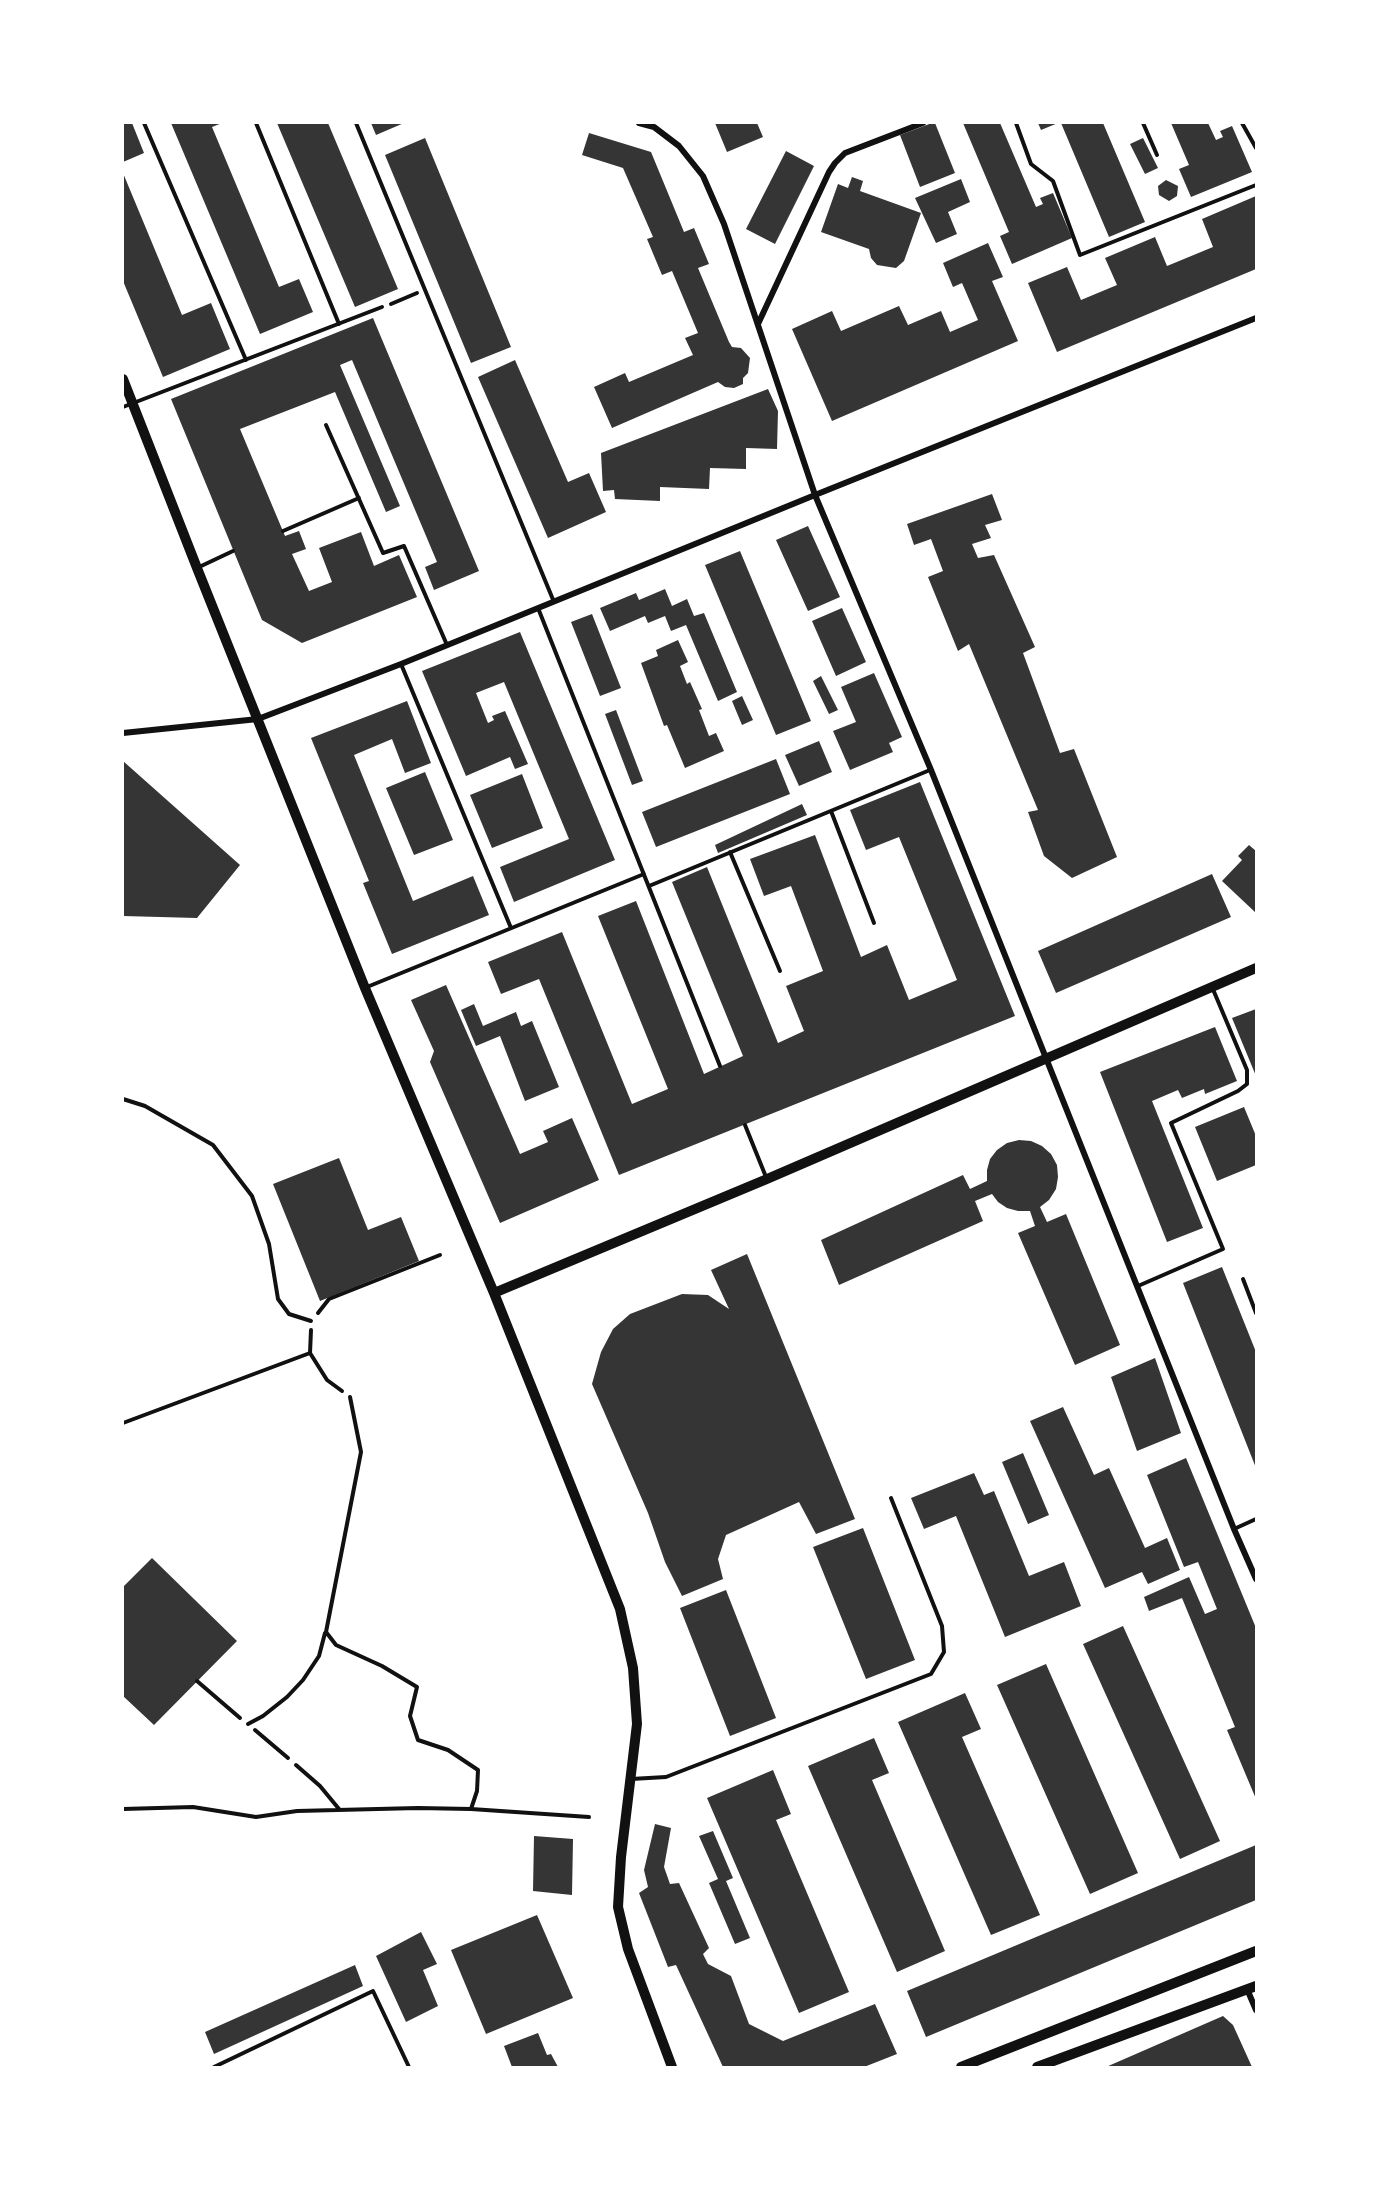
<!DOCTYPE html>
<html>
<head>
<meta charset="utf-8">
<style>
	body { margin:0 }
	#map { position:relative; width:1379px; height:2190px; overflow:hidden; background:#fff; font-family:Commissioner,sans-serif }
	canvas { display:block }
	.frame { position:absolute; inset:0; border:124px solid #fff; pointer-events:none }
</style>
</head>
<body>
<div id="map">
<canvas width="1379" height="2190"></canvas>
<div class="frame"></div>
</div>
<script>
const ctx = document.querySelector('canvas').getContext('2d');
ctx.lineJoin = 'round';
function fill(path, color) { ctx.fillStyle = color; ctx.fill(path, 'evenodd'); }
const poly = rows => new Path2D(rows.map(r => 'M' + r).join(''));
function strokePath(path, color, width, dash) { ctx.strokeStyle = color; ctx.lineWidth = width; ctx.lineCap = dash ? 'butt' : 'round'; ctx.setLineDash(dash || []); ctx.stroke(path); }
const building = poly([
	[123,123,132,123,144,153,123,162],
	[171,123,222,123,212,127,279,287,299,279,313,312,260,334],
	[277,123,328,123,398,289,355,307],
	[371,123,404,123,376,135],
	[715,123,757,123,763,137,727,152],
	[932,123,935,123,955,173,920,187,900,135],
	[963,123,1000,123,1036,207,1043,204,1040,198,1053,193,1072,238,1012,264,1000,236,1009,232],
	[1038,123,1058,123,1041,130],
	[1061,123,1103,123,1145,222,1109,237],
	[1171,123,1208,123,1216,140,1223,137,1220,131,1232,126,1252,172,1191,197,1179,169,1189,165],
	[589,133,651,152,684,232,694,228,709,264,698,268,729,342,732,347,741,348,750,358,748,373,743,378,743,384,734,388,725,387,718,382,612,428,594,387,625,373,629,382,693,355,685,338,698,333,672,271,662,275,647,239,653,237,623,168,582,155],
	[425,138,511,347,471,363,385,155],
	[1143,138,1158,168,1145,174,1130,144],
	[786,151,814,166,775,244,746,229],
	[123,173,182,315,211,303,230,349,163,377,123,281],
	[852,177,863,181,860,191,921,213,904,261,896,268,877,265,871,258,869,249,821,232,838,184,848,188],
	[961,179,970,202,948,212,957,234,936,243,915,198],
	[1166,180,1178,186,1177,196,1169,201,1159,195,1158,186],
	[1256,196,1256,269,1057,352,1028,283,1067,267,1081,300,1117,285,1105,258,1155,237,1167,266,1213,247,1202,219],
	[988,243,1003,277,992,281,1018,341,832,421,792,329,832,311,841,331,899,306,908,325,941,311,950,332,978,320,962,283,953,287,943,263],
	[373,318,479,571,434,590,425,567,437,562,352,360,340,365,400,506,386,512,335,392,240,429,285,536,299,531,306,549,292,554,309,591,332,582,319,548,361,532,374,566,399,555,417,597,302,643,262,620,171,399],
	[515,360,568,482,589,473,606,512,548,538,478,377],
	[768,389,778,411,777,449,746,448,746,469,710,468,709,489,660,487,660,501,615,499,614,490,603,491,601,453],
	[992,494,1002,520,985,525,991,538,972,544,978,558,994,555,1035,647,1023,653,1060,753,1074,749,1117,857,1072,878,1044,856,1028,812,1038,810,969,644,958,651,928,577,943,571,931,539,914,545,907,524],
	[808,526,840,597,808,611,776,540],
	[740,551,811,721,776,735,705,565],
	[665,589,672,606,687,599,694,616,704,613,737,692,718,701,686,625,671,631,665,616,648,623,645,616,610,631,600,608,636,593,639,600],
	[842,608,866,662,836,676,812,621],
	[592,614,621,688,600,696,571,622],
	[520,632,615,860,514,902,500,867,569,839,504,682,476,693,488,723,494,720,492,716,505,711,528,764,515,769,510,757,466,776,422,671],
	[678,640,688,662,680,666,687,684,690,682,702,709,699,710,709,736,716,733,724,751,685,768,667,725,664,726,641,663,658,656,656,650],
	[874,673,902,737,889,743,893,752,850,770,833,731,856,722,841,687],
	[821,676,838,710,829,714,813,681],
	[742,696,753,720,742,725,732,701],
	[407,701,431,763,405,773,392,739,354,755,413,901,473,876,489,915,392,954,363,883,369,881,311,738],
	[616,710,643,781,632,785,605,714],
	[819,741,832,772,799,786,785,755],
	[776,759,790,794,656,847,642,812],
	[123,761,240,865,197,918,123,916],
	[425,772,453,840,414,855,386,788],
	[522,774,543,828,492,848,470,795],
	[920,782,1015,1016,619,1175,539,979,501,994,488,962,562,932,632,1104,668,1089,598,916,636,901,704,1074,743,1056,672,882,707,867,778,1043,804,1031,786,986,823,971,791,886,764,896,750,859,815,835,861,957,887,945,909,1000,957,980,899,837,866,850,850,810],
	[802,804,807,815,718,853,715,845],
	[1249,845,1256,851,1256,913,1222,881,1242,860,1238,856],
	[1212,874,1231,917,1056,993,1038,951],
	[446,985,520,1154,548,1142,543,1131,572,1118,599,1180,500,1223,430,1062,434,1051,411,1000],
	[474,1004,483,1026,516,1012,521,1026,532,1021,559,1087,525,1101,500,1036,476,1046,461,1010],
	[1256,1009,1256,1076,1232,1018],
	[1215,1027,1237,1081,1205,1094,1204,1089,1182,1098,1178,1090,1152,1101,1203,1228,1167,1242,1100,1072],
	[1244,1107,1256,1136,1256,1165,1217,1181,1195,1127],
	[1019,1140,1031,1141,1042,1146,1051,1154,1057,1165,1058,1177,1056,1189,1049,1200,1040,1207,1047,1222,1066,1214,1120,1345,1075,1365,1018,1233,1035,1226,1030,1211,1018,1211,1007,1208,998,1202,992,1194,975,1201,983,1221,839,1285,821,1240,963,1175,970,1189,987,1181,987,1170,990,1159,997,1150,1007,1143],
	[339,1158,368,1230,401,1217,419,1261,320,1301,273,1184],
	[747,1254,855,1519,816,1534,799,1502,726,1535,718,1559,723,1579,682,1596,665,1562,648,1513,592,1384,601,1352,613,1329,630,1314,682,1294,708,1295,729,1309,711,1270],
	[1222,1267,1256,1352,1256,1468,1183,1283],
	[1155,1358,1181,1433,1137,1451,1111,1377],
	[1063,1407,1094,1475,1109,1468,1145,1548,1167,1538,1180,1570,1148,1584,1142,1572,1105,1588,1030,1421],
	[1023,1453,1049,1515,1028,1524,1002,1462],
	[1186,1458,1256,1628,1256,1799,1227,1730,1235,1727,1182,1598,1149,1611,1144,1597,1189,1577,1205,1614,1217,1609,1198,1562,1184,1567,1147,1475],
	[974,1473,984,1495,994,1491,1029,1576,1064,1562,1081,1606,1005,1637,956,1516,924,1529,911,1498],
	[863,1528,915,1660,866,1679,813,1547],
	[152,1558,237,1641,154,1725,123,1696,123,1587],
	[726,1590,776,1718,730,1736,680,1608],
	[1123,1626,1220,1841,1180,1859,1083,1644],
	[1046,1664,1138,1873,1090,1894,997,1685],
	[965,1693,981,1729,962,1737,1040,1915,991,1935,898,1722],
	[874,1738,889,1773,872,1780,945,1951,897,1972,808,1766],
	[773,1770,791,1814,776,1820,849,1992,799,2013,707,1798],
	[655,1824,671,1828,664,1867,670,1884,679,1883,709,1948,703,1954,708,1964,731,1976,749,2024,783,2041,875,2004,897,2054,864,2067,723,2067,676,1965,668,1967,639,1893,648,1887,644,1870],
	[713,1831,733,1878,726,1881,750,1938,735,1944,709,1883,718,1879,699,1836],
	[534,1836,573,1839,572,1895,533,1891],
	[1256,1845,1256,1900,926,2037,907,1991],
	[537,1915,573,1998,486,2034,451,1950],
	[421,1932,437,1964,423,1970,438,2006,406,2022,376,1956],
	[355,1965,363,1986,214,2054,205,2032],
	[1223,2016,1233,2025,1252,2067,1106,2067],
	[538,2033,547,2055,551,2054,558,2067,512,2067,504,2046]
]);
const path = poly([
	[1143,123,1157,155],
	[391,304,417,293],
	[318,1313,329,1299,440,1255],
	[311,1330,310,1353,327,1380,342,1391],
	[123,1423,310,1353],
	[197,1681,240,1718],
	[255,1730,288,1758]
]);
const service = poly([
	[144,123,246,360],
	[256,123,339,324],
	[356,123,554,602],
	[1016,123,1031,164,1053,181,1080,255,1256,185],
	[1242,123,1256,148],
	[123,407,382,307],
	[326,425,383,553,404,546,447,645],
	[283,531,359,498],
	[197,568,233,551],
	[538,608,720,1066],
	[401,664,511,928],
	[831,811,874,923],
	[730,852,780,971],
	[649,886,930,770],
	[367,987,644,874],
	[123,1099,145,1106,213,1145,252,1196,269,1244,278,1299,289,1314,311,1321],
	[745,1125,766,1177],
	[1243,1279,1256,1313],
	[1138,1286,1223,1249,1171,1123,1238,1091,1247,1084,1247,1070,1212,987],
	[350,1397,361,1452,326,1632,336,1645,382,1666,417,1687,410,1716,418,1740,448,1750,478,1770,477,1791,471,1809],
	[1234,1529,1256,1519],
	[248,1724,263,1716,287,1697,303,1680,319,1656,325,1633],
	[296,1765,320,1786,339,1809],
	[631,1779,666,1777,931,1674,944,1652,942,1626,891,1498],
	[123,1809,193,1807,256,1817,297,1811,418,1808,471,1809,589,1817],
	[214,2067,373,1991,409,2067]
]);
const minor = poly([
	[639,123,654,127,679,146,703,176,724,224,815,495,931,770,1234,1529,1256,1579],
	[758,324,829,172,835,163,845,153,923,123],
	[123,733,258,719,401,664,815,495,1256,318],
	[1247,1989,1256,2010]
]);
const secondary = poly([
	[123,379,197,568,365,988,494,1293,620,1609,633,1668,637,1724,621,1857,618,1907,628,1949,672,2067],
	[494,1293,767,1179,1256,968],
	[961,2067,1256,1951],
	[1037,2067,1256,1986]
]);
fill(building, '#353535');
strokePath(path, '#111', 4);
strokePath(service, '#111', 4);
strokePath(minor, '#111', 6);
strokePath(secondary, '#111', 10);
</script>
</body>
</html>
